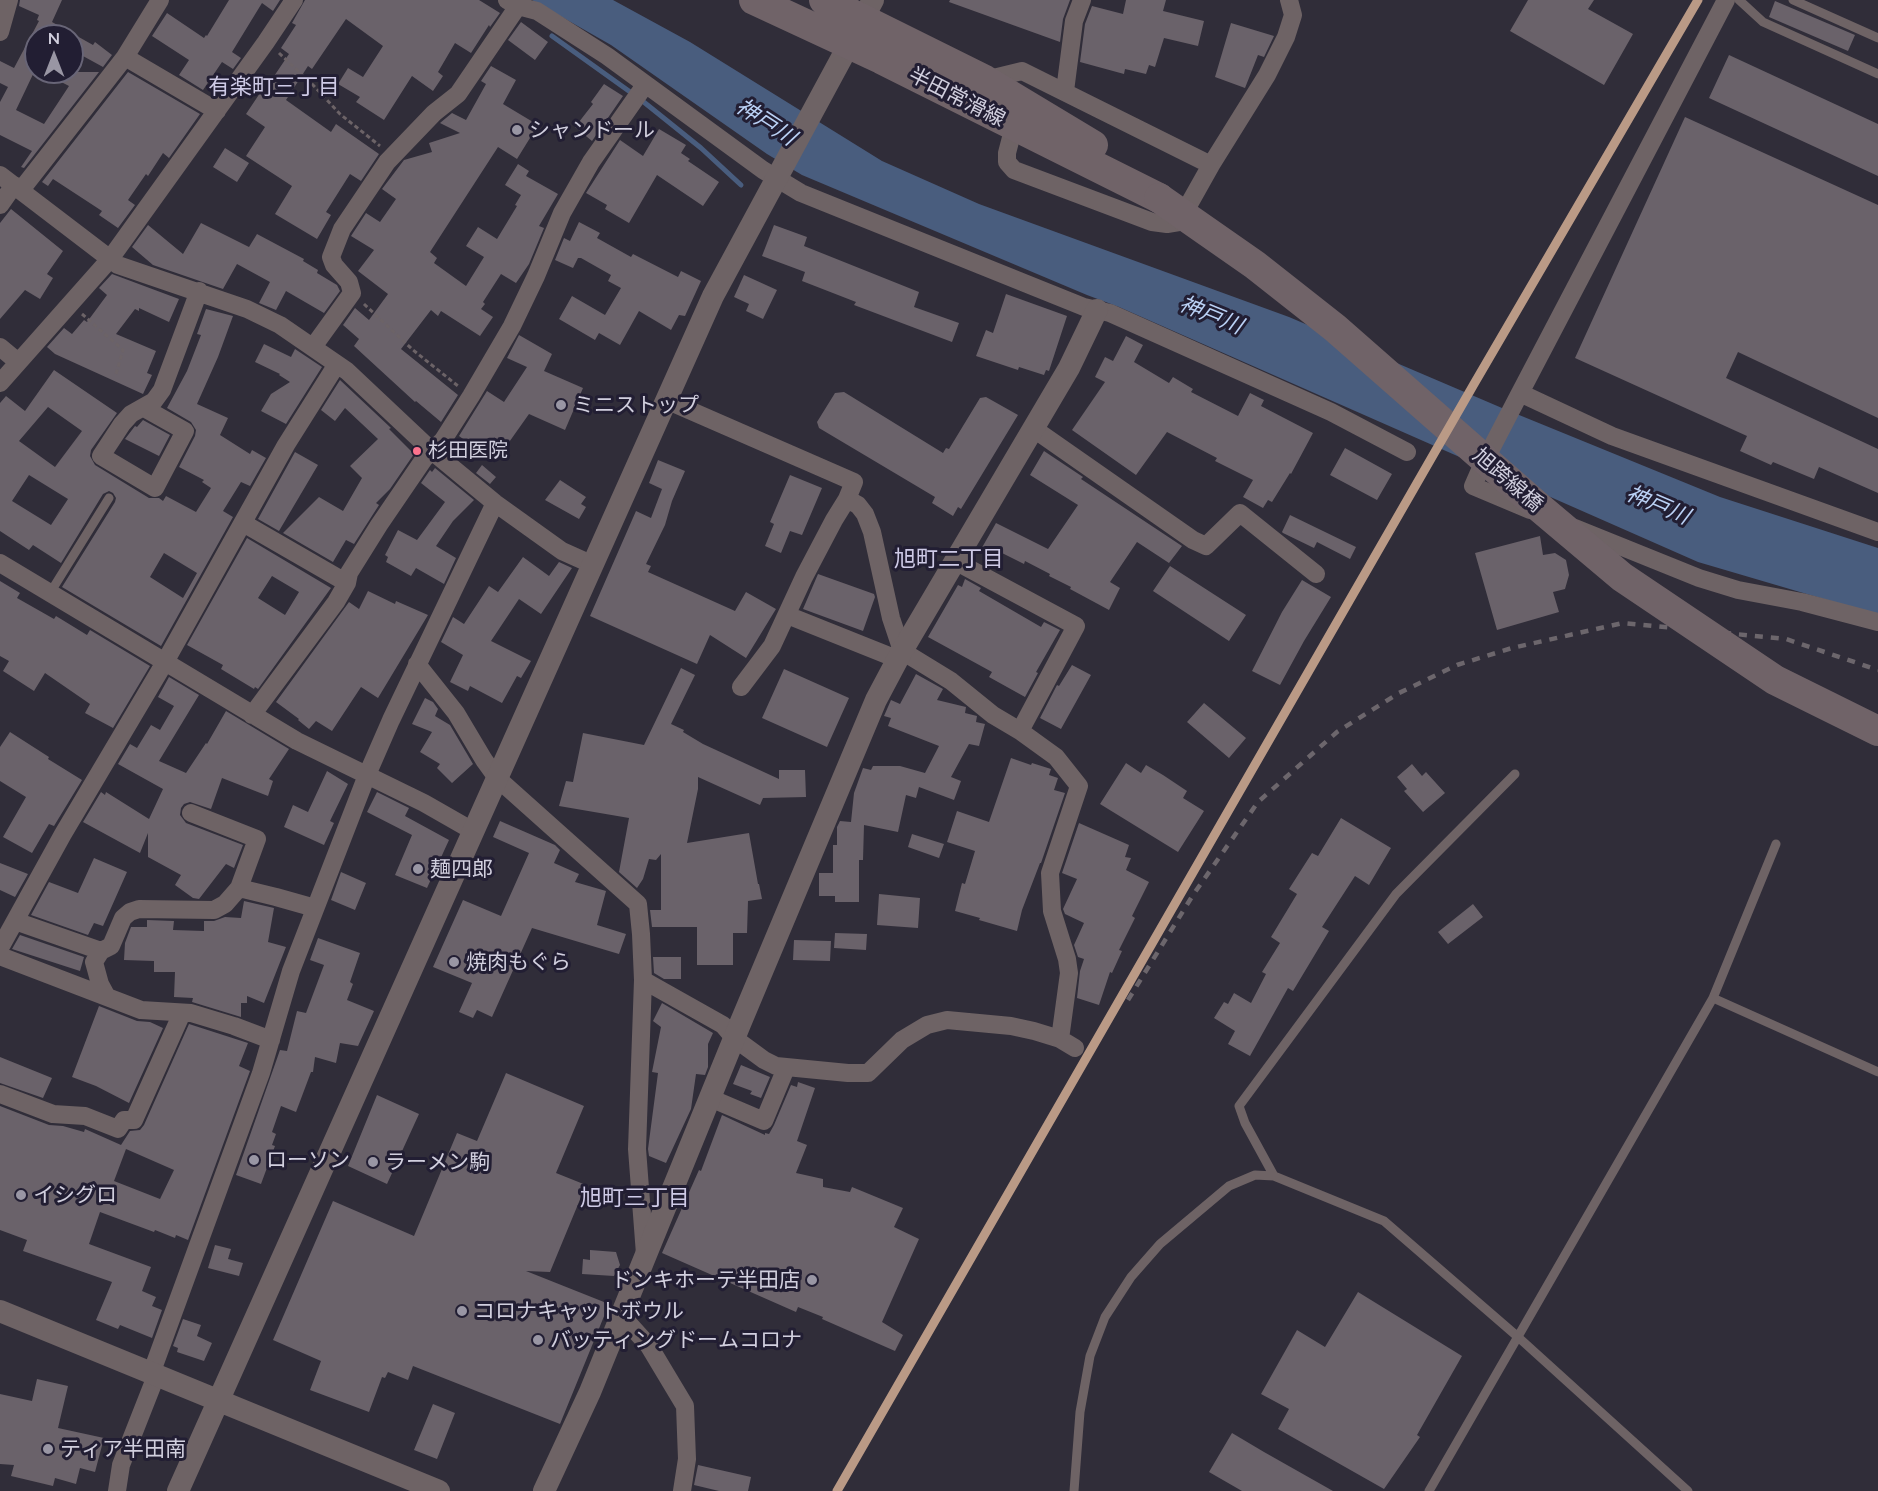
<!DOCTYPE html>
<html>
<head>
<meta charset="utf-8">
<style>
	body { margin:0 }
	#map { position:relative; width:1878px; height:1491px; overflow:hidden; background:#302d39; font-family:Lato,sans-serif }
	canvas { display:block }
	.north { position:absolute; left:24px; top:24px; width:60px; height:60px; box-sizing:border-box; background:#221e33; border:2px solid #686577; border-radius:50%; rotate:0deg; font-size:16px; font-weight:700; line-height:24px; text-align:center; color:#d1cfde }
	.north::after { content:''; display:block; margin:auto; width:21px; height:27px; background:#9996a4; clip-path:polygon(50% 0,100% 100%,50% 72%,0 100%) }
</style>
</head>
<body>
<div id="map">
<canvas width="1878" height="1491"></canvas>
<div class="north">N</div>
</div>
<script>
const ctx = document.querySelector('canvas').getContext('2d');
ctx.lineJoin = 'round';
function fill(path, color) { ctx.fillStyle = color; ctx.fill(path, 'evenodd'); }
const poly = rows => new Path2D(rows.map(r => 'M' + r).join(''));
function strokePath(path, color, width, dash) { ctx.strokeStyle = color; ctx.lineWidth = width; ctx.lineCap = dash ? 'butt' : 'round'; ctx.setLineDash(dash || []); ctx.stroke(path); }
function drawText(font, color, halo, rows, align = 'center') {
  ctx.font = font + ' Lato,"Noto Sans JP",sans-serif'; ctx.lineWidth = 6; ctx.setLineDash([]); ctx.textBaseline = 'middle'; ctx.strokeStyle = halo; ctx.fillStyle = color; for (const [text, x, y, turn = 0] of rows) {
    ctx.save(); ctx.translate(x, y); ctx.rotate((+turn || 0) * Math.PI / 180); ctx.textAlign = isNaN(turn) ? turn : align; if (halo) ctx.strokeText(text, 0, 0); ctx.fillText(text, 0, 0); ctx.restore();
  }
}
const water = poly([
	[532,0,613,0,690,42,882,161,979,204,1289,317,1502,408,1720,497,1878,548,1878,615,1698,562,1119,307,1087,295,802,175,767,154,611,45]
]);
const stream = poly([
	[552,36,640,99,701,148,741,185]
]);
const building = poly([
	[20,0,62,0,52,22,93,45,95,42,112,55,103,67,72,50,72,36,36,36,36,68,16,110,44,124,69,86,42,72,99,72,24,168,21,167,32,151,0,135,0,102,8,87,0,83,0,61,14,68,39,21,37,20,39,15,19,6],
	[229,0,280,0,273,11,262,3,232,52,241,58,233,69,222,62,203,90,179,75,189,60,152,36,167,13,204,38,206,35,207,36],
	[305,0,479,0,500,13,490,27,489,25,471,53,455,43,438,72,443,76,433,91,412,76,384,120,356,102,360,97,338,84,348,68,363,77,383,46,346,19,312,69,308,66,286,100,331,132,336,124,379,154,361,181,350,174,326,212,331,215,317,239,275,214,292,186,246,156,265,127,246,114,262,90,264,91,289,54,281,48,296,25,292,23],
	[950,0,1070,0,1063,19,1060,42,949,2],
	[1126,0,1166,0,1163,11,1204,21,1198,46,1164,38,1155,67,1149,65,1146,74,1125,69,1124,74,1080,62,1085,24,1092,6,1123,14],
	[1528,0,1594,0,1588,9,1633,34,1604,85,1510,31],
	[1775,1,1855,35,1848,51,1769,17],
	[521,22,548,42,535,60,508,40],
	[1231,23,1274,36,1264,57,1258,55,1245,88,1215,77],
	[1729,55,1878,124,1878,176,1709,98],
	[491,66,516,80,503,104,538,125,517,159,498,147,430,252,437,258,434,263,466,286,484,257,466,246,478,227,497,239,517,206,515,205,521,195,505,185,518,164,529,171,526,176,558,194,539,226,544,228,529,264,516,283,501,274,483,302,485,304,481,309,493,317,480,336,441,311,438,316,431,310,401,349,458,395,441,422,416,401,415,402,354,346,359,339,343,325,355,308,369,320,388,294,358,271,374,250,351,236,366,213,380,222,396,199,382,189,404,160,432,152,429,143,460,133,440,123,452,113,466,120,486,84,481,81],
	[128,72,200,114,169,158,163,153,148,176,146,174,128,200,135,205,118,228,99,215,102,211,53,179,48,186,42,182],
	[604,84,623,96,592,141,575,127,593,104,591,102],
	[1685,117,1878,205,1878,418,1738,352,1726,378,1878,449,1878,493,1819,467,1814,479,1773,462,1771,465,1740,451,1747,436,1575,358],
	[659,129,686,145,681,153,690,159,688,161,719,182,703,206,657,175,629,223,605,209,607,205,586,193,620,140,643,156],
	[225,148,249,163,237,182,213,167],
	[11,209,63,251,47,274,53,278,40,299,25,290,0,319,0,223],
	[579,222,600,233,597,238,631,257,633,254,678,277,681,271,701,281,685,316,679,315,671,330,639,311,620,345,599,333,595,340,559,319,572,296,605,315,621,288,608,281,611,275,581,258,578,258,573,268,555,260,564,238,570,241],
	[201,223,249,247,257,234,304,259,303,261,318,270,317,273,337,285,340,291,324,313,286,291,276,310,259,303,270,282,237,264,223,289,153,265,132,247,148,225,183,254],
	[774,225,807,237,804,246,919,292,914,307,959,323,952,342,854,305,856,302,802,281,805,272,762,256],
	[112,274,179,299,169,322,139,308,139,311,135,309,116,334,156,351,147,373,152,375,143,394,55,354,47,347,64,328,72,334,84,320,87,322,107,295,99,288],
	[744,275,777,290,763,319,746,311,749,304,734,297],
	[1006,294,1067,316,1049,371,1046,370,1044,375,1019,367,1018,370,976,356,986,330,993,333],
	[206,309,233,316,218,357,197,404,228,418,220,435,250,454,252,450,266,458,250,486,241,482,223,511,233,517,161,646,62,587,115,502,116,498,113,493,109,491,103,494,61,563,33,545,29,550,0,531,0,403,6,396,25,411,54,370,117,413,91,450,90,456,95,465,149,498,159,498,163,501,166,496,196,512,211,488,202,482,204,480,179,467,195,436,196,430,191,422,167,408,187,371,201,335,197,334],
	[48,407,82,431,55,467,19,441],
	[29,475,68,499,51,525,12,501],
	[164,553,197,573,183,598,150,577],
	[519,335,552,354,544,371,583,388,565,430,529,414,495,462,459,436,487,391,504,402,527,367,507,358],
	[1126,336,1143,345,1134,362,1169,383,1173,377,1193,389,1191,392,1238,416,1250,393,1264,400,1261,406,1313,433,1291,474,1290,473,1272,502,1268,500,1263,508,1243,497,1253,480,1215,461,1217,458,1167,432,1136,475,1072,430,1105,382,1095,377,1105,357,1113,361],
	[264,344,291,357,295,349,322,367,286,424,261,411,271,394,290,382,279,375,280,374,255,362],
	[340,380,391,428,389,429,414,454,390,489,376,503,379,505,354,544,346,540,333,562,283,533,319,497,343,511,362,478,350,466,378,439,345,408,335,421,321,410],
	[844,392,943,453,946,448,949,449,980,398,986,397,1018,415,961,509,958,507,953,516,932,503,935,497,819,428,817,422,835,393],
	[143,420,170,435,159,456,125,439,135,426,137,427],
	[1345,448,1392,474,1377,500,1330,475],
	[1044,451,1083,477,1081,479,1182,546,1169,563,1137,542,1110,582,1120,588,1109,610,1070,589,1071,587,1049,576,1050,574,1025,561,1024,564,1002,553,998,560,980,551,996,523,1048,549,1078,505,1030,475],
	[295,452,318,465,279,531,258,519],
	[658,460,685,471,672,501,665,525,646,564,651,566,648,572,735,611,746,592,776,609,746,658,710,635,697,664,590,616,636,511,651,518,662,489,649,483],
	[482,465,496,477,490,484,476,473],
	[435,468,474,500,453,521,436,546,456,558,444,584,416,568,411,576,386,562,388,557,385,555,398,530,417,540,445,502,421,483,430,470,432,472],
	[790,475,822,488,802,535,790,531,781,553,765,546,774,524,770,522],
	[560,480,586,497,581,504,586,507,579,519,545,500],
	[1290,515,1356,547,1350,559,1317,542,1314,548,1283,533,1282,532],
	[1540,536,1543,555,1555,553,1566,560,1569,575,1565,589,1553,592,1559,612,1497,630,1475,553],
	[247,538,331,588,258,689,255,687,254,689,221,669,223,665,187,645],
	[272,576,299,592,285,615,258,598],
	[523,557,549,576,559,562,572,568,541,614,519,599,491,641,531,661,521,678,517,676,502,703,470,686,468,691,450,682,463,655,441,642,453,617,464,624,489,586,498,592],
	[1170,566,1246,615,1229,641,1153,591],
	[818,574,874,594,875,597,863,631,803,609],
	[965,579,981,588,979,591,1041,627,1044,622,1060,630,1036,672,1038,673,1025,697,989,677,992,672,928,637,958,585,962,587],
	[1302,580,1331,597,1304,641,1280,685,1252,671,1282,612],
	[0,581,20,593,17,598,54,619,56,616,87,635,90,630,150,666,113,728,85,713,90,704,45,673,34,691,3,671,9,661,0,656],
	[368,591,395,604,396,601,428,615,378,698,361,687,332,731,316,721,309,729,298,720,299,719,276,702,349,602,359,609],
	[1072,665,1091,675,1061,729,1040,718,1057,685,1059,686],
	[681,668,695,675,671,724,684,730,683,732,703,744,779,779,779,770,805,770,806,797,763,798,760,805,698,777,698,789,687,843,749,833,758,884,759,884,762,899,748,901,747,933,733,933,733,965,697,965,697,927,652,927,650,910,661,910,661,854,656,860,649,859,643,879,637,888,619,872,629,818,559,806,566,781,573,782,583,733,644,745],
	[784,669,849,698,827,747,762,718],
	[916,674,943,689,937,700,966,707,965,713,977,716,976,722,985,724,979,746,969,744,951,777,961,781,954,800,919,787,916,798,906,795,898,832,864,825,863,860,859,860,859,902,835,902,835,896,819,896,819,873,833,873,833,845,837,845,837,827,840,821,851,822,854,793,863,768,871,770,873,766,900,766,925,773,939,746,888,726,891,718,884,716,891,700,900,704],
	[169,677,199,695,159,761,186,773,206,743,207,744,226,711,289,749,269,779,273,781,268,796,222,778,211,809,190,802,184,804,181,808,180,815,186,823,243,845,234,868,226,864,199,899,193,898,175,885,181,875,148,857,148,833,140,853,83,822,101,792,105,795,106,792,149,819,163,789,118,764,130,744,137,748,151,725,160,730,174,706,158,697],
	[425,698,433,702,438,709,435,716,450,725,473,764,452,783,437,768,440,764,420,752,432,732,412,724],
	[1204,703,1246,738,1229,758,1187,722],
	[10,732,49,757,48,759,82,780,54,826,49,824,32,853,3,837,26,797,0,781,0,747],
	[1011,758,1031,765,1032,763,1051,769,1049,775,1058,778,1054,790,1065,793,1041,863,1040,863,1022,910,1017,931,979,920,980,918,955,911,962,883,965,884,975,851,947,842,957,811,989,822],
	[1126,763,1141,773,1146,765,1163,775,1187,791,1183,798,1204,811,1178,852,1100,804],
	[1412,764,1422,776,1426,772,1445,793,1423,812,1404,791,1407,789,1397,777],
	[327,771,348,784,330,821,334,823,324,845,284,827,293,805,308,812],
	[377,792,409,808,405,816,449,840,427,888,395,875,412,835,367,812],
	[1341,818,1391,848,1369,885,1355,876,1322,927,1329,931,1293,991,1288,988,1250,1056,1228,1044,1235,1031,1214,1018,1224,1002,1228,1004,1234,993,1251,1003,1266,974,1262,972,1280,943,1271,937,1297,894,1289,889,1312,853,1318,856],
	[500,821,555,845,560,850,554,863,579,874,575,882,606,891,597,925,626,934,619,954,532,928,492,1017,477,1010,473,1018,459,1012,472,983,433,967,463,900,501,916,529,853,493,837],
	[1079,823,1129,845,1125,857,1131,858,1126,870,1149,882,1132,916,1135,918,1119,950,1122,951,1112,973,1110,972,1099,1005,1077,998,1080,971,1084,959,1078,957,1074,945,1084,923,1065,914,1063,909,1077,879,1062,873],
	[912,834,944,844,939,858,908,847],
	[94,858,127,872,103,926,94,923,88,935,31,915,49,882,78,893],
	[0,863,28,874,15,897,0,890],
	[341,872,366,883,355,910,331,900],
	[879,894,920,898,918,928,877,925],
	[244,901,274,908,268,942,286,947,264,1003,247,996,247,1003,241,1003,241,1017,192,1002,193,998,174,997,175,972,154,972,154,961,124,960,125,943,131,927,147,927,147,920,174,921,173,930,204,931,204,921,214,921,225,917,241,918],
	[1473,904,1483,917,1448,944,1438,932],
	[835,933,867,934,866,950,834,948],
	[20,935,84,957,80,971,12,949],
	[318,938,360,953,350,982,353,984,347,1000,374,1011,358,1046,340,1043,336,1063,315,1057,313,1072,311,1072,296,1112,281,1106,272,1132,276,1134,272,1145,275,1146,261,1184,236,1175,280,1050,287,1051,297,1011,306,1013,324,965,310,960],
	[794,940,831,941,830,961,793,960],
	[653,957,681,957,681,979,664,979,654,973],
	[662,1003,713,1033,708,1044,708,1067,705,1075,696,1074,691,1109,666,1163,649,1156,648,1149,658,1073,652,1072,661,1027,653,1021],
	[99,1006,137,1021,150,1022,163,1028,129,1103,96,1086,72,1077],
	[189,1024,248,1043,239,1066,250,1071,188,1240,176,1235,175,1238,155,1230,154,1232,100,1212,89,1244,151,1267,142,1291,156,1297,152,1306,162,1310,152,1338,120,1325,118,1329,96,1320,112,1282,23,1251,27,1240,0,1230,0,1106,49,1125,63,1126,84,1132,85,1129,121,1145,130,1131,140,1130,144,1125],
	[126,1149,174,1170,160,1199,114,1181],
	[0,1057,52,1078,43,1098,0,1083],
	[741,1065,770,1077,761,1098,750,1094,752,1091,733,1084],
	[506,1073,584,1106,556,1173,586,1185,550,1272,526,1271,609,1304,560,1424,413,1366,408,1380,388,1372,385,1378,382,1377,369,1412,310,1390,321,1361,273,1340,333,1201,414,1236,457,1133,477,1141],
	[798,1082,815,1088,797,1141,807,1145,796,1173,823,1179,823,1187,850,1192,852,1187,903,1208,894,1227,919,1239,882,1322,903,1335,895,1351,822,1319,823,1317,798,1307,796,1312,662,1253,699,1170,701,1171,722,1115,765,1135,765,1133,769,1134,774,1125,791,1085,797,1087],
	[377,1095,419,1114,387,1184,348,1166],
	[215,1245,231,1249,228,1259,243,1263,239,1276,208,1268],
	[590,1250,616,1252,620,1265,614,1276,582,1274,583,1259,590,1260],
	[1358,1292,1462,1356,1417,1435,1420,1437,1384,1489,1278,1429,1289,1409,1261,1394,1297,1330,1325,1347],
	[183,1319,201,1325,197,1336,212,1343,204,1361,177,1352,178,1348,173,1346],
	[37,1379,68,1386,58,1428,104,1438,95,1472,80,1468,76,1484,55,1478,53,1486,11,1476,14,1465,0,1464,0,1394,32,1401],
	[433,1404,455,1413,437,1459,414,1450],
	[1232,1433,1264,1452,1333,1491,1242,1491,1209,1472],
	[698,1465,751,1477,748,1491,719,1491,694,1485]
]);
const path = poly([
	[279,53,312,84,340,114,380,146],
	[364,304,413,350,458,386],
	[82,314,123,350,116,374]
]);
const service = poly([
	[1739,0,1763,22,1878,74],
	[1793,0,1878,38],
	[50,593,109,498],
	[1713,998,1878,1072],
	[1274,1176,1245,1123,1239,1106,1396,894,1515,774],
	[1074,1491,1080,1412,1090,1356,1105,1317,1131,1277,1160,1244,1229,1186,1255,1175,1274,1176,1384,1221,1518,1337,1688,1491],
	[1429,1491,1713,998,1776,844]
]);
const minor = poly([
	[507,0,518,6,537,11,607,56,763,170,801,193,1084,307,1110,313,1331,412,1407,452],
	[1726,0,1520,393,1612,436,1878,532],
	[0,32,9,0],
	[125,57,217,111],
	[985,80,1022,71,1211,165,1179,222,1167,224,1152,222,1014,170,1007,162,1007,153,1014,126],
	[1065,91,1074,21,1082,0],
	[1211,165,1267,75,1286,37,1293,15,1289,0],
	[0,175,118,265,247,309,280,325,347,371,432,451,495,503,562,551,591,564],
	[21,190,125,57,160,0],
	[0,205,14,185],
	[0,347,18,362],
	[313,347,352,293,349,282,334,265,331,257,342,229,387,162,434,113,458,94,518,6],
	[0,383,110,259,266,42,294,0],
	[1520,393,1480,470,1473,486,1530,510],
	[666,400,854,482,847,499,858,505,865,514,872,532,891,618,902,651,951,681,993,715,1020,731,1056,757,1079,786,1050,873,1052,911,1067,959,1069,973,1060,1039],
	[144,408,185,431,155,488,101,456,122,424,131,414,154,401,162,390,199,291],
	[1034,429,1193,540,1206,546,1240,513,1316,574],
	[243,523,347,583],
	[1575,528,1699,578,1738,590,1802,602,1878,622],
	[955,561,1076,626,1020,731],
	[0,563,297,741,424,803,473,831],
	[787,615,897,659],
	[417,664,456,713,484,760,497,778,638,904,641,934,643,980,637,1149,645,1254],
	[741,687,772,646,804,577,834,520,847,499],
	[252,715,336,602,347,583,349,573,379,525,424,459,443,440,471,396,512,326,536,276,562,213,591,162,645,85],
	[191,813,257,839,239,888],
	[15,921,101,951],
	[0,948,63,834,165,662,286,445,337,364],
	[0,956,141,1010,191,1013,234,1026,271,1040],
	[643,980,723,1025,734,1038,764,1060,776,1066,848,1073,868,1073,902,1040,927,1025,947,1020,1011,1026,1034,1031,1060,1039,1075,1048],
	[107,997,100,984,94,962,101,951,111,946,123,918,130,912,139,909,214,910,225,904,239,888,276,897,315,908],
	[0,1094,53,1114,85,1116,118,1129,124,1120,134,1120,182,1013],
	[710,1098,764,1121,786,1068],
	[621,1315,649,1346,685,1406,687,1459,682,1491],
	[151,1374,261,1073,291,971,367,775,391,720,495,503],
	[117,1491,121,1465,156,1376]
]);
const tertiary = poly([
	[0,1311,439,1491],
	[178,1491,713,296,873,0],
	[544,1491,590,1392,740,1024,876,700,902,651,1069,368,1097,310]
]);
const primary = poly([
	[754,0,881,59,1159,198],
	[824,0,985,80,1093,145]
]);
const rail = poly([
	[1128,1000,1193,895,1258,802,1337,732,1399,693,1457,665,1512,648,1623,623,1786,639,1878,670]
]);
const primaryBridge = poly([
	[1159,198,1255,265,1335,328,1540,508,1622,577,1775,680,1878,731]
]);
const rail1 = poly([
	[837,1491,1474,384,1698,0]
]);
const markers = [
	[517,130,6,"#9996a4"],
	[561,405,6,"#9996a4"],
	[417,451,5,"#fc738d"],
	[418,869,6,"#9996a4"],
	[454,962,6,"#9996a4"],
	[254,1160,6,"#9996a4"],
	[373,1162,6,"#9996a4"],
	[21,1195,6,"#9996a4"],
	[812,1280,6,"#9996a4"],
	[462,1311,6,"#9996a4"],
	[538,1340,6,"#9996a4"],
	[48,1449,6,"#9996a4"]
];
const busNames = [
	["杉田医院",428,451]
];
const streetNames = [
	["半田常滑線",957,97,27],
	["旭跨線橋",1508,480,41]
];
const poiNames = [
	["シャンドール",529,130],
	["ミニストップ",573,405],
	["麺四郎",430,869],
	["焼肉もぐら",466,962],
	["ローソン",266,1160],
	["ラーメン駒",385,1162],
	["イシグロ",33,1195],
	["ドンキホーテ半田店",800,1280,"right"],
	["コロナキャットボウル",474,1311],
	["バッティングドームコロナ",550,1340],
	["ティア半田南",60,1449]
];
const neighbourhoodNames = [
	["有楽町三丁目",274,87],
	["旭町二丁目",949,559],
	["旭町三丁目",635,1198]
];
const waterNames = [
	["神戸川",766,122,33],
	["神戸川",1211,315,22],
	["神戸川",1658,505,23]
];
fill(water, '#495d7e');
strokePath(stream, '#495d7e', 5);
fill(building, '#6a626a');
strokePath(path, '#6c6367', 3, [4.5, 3]);
strokePath(service, '#6e6365', 9);
strokePath(minor, '#6e6365', 18);
strokePath(tertiary, '#6e6365', 22);
strokePath(primary, '#706368', 30);
strokePath(rail, '#6c666c', 4.5, [8, 8]);
strokePath(primaryBridge, '#706368', 30);
strokePath(rail1, '#ba9a86', 9);
for (const [x, y, r, color] of markers) { const dot = new Path2D(); dot.arc(x, y, r, 0, 2 * Math.PI); ctx.fillStyle = color; ctx.fill(dot); strokePath(dot, '#221e33', 2); }
drawText('20px', '#d1cfde', '#221e33', busNames, 'left');
drawText('21px', '#d1cfde', '#221e33', streetNames);
drawText('21px', '#d1cfde', '#221e33', poiNames, 'left');
drawText('22px', '#cecae6', '#221e33', neighbourhoodNames);
drawText('italic 22px', '#bad1f5', '#221e33', waterNames);
</script>
</body>
</html>
